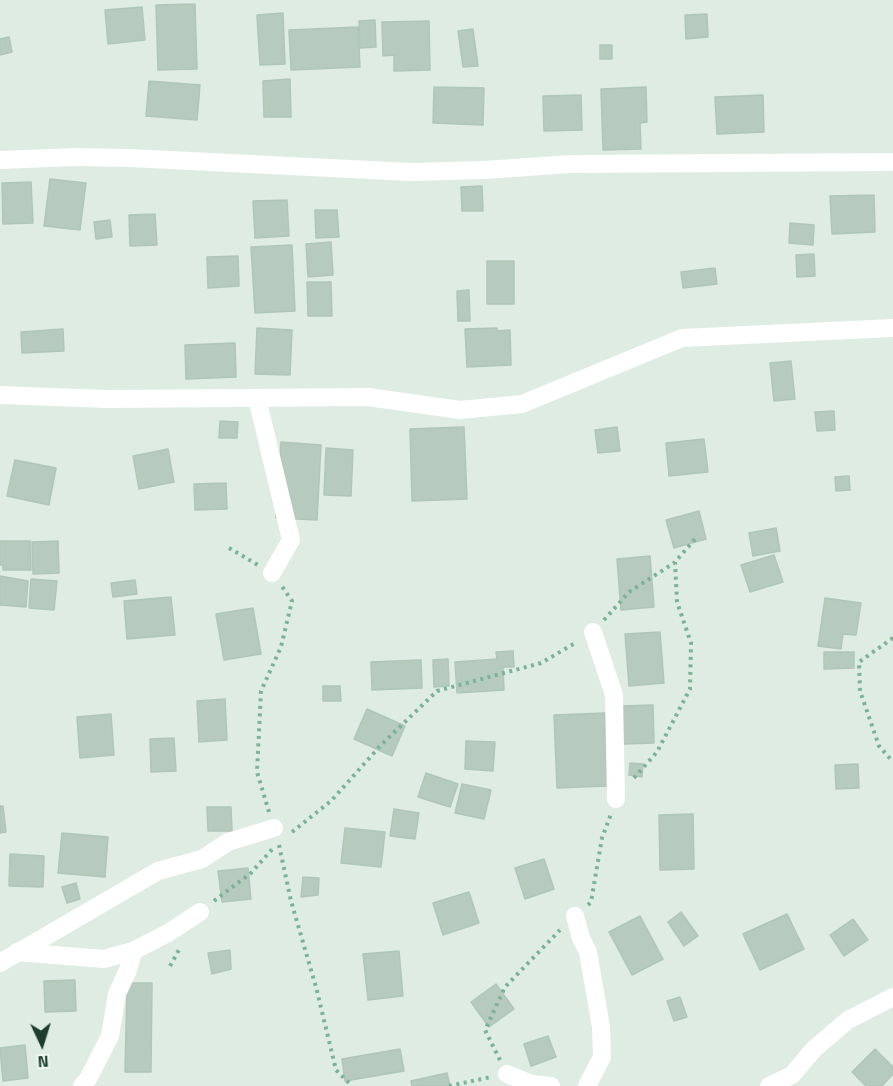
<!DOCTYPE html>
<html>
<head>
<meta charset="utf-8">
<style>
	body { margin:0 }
	#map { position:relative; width:893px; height:1086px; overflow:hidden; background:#deece3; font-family:"Titillium Web",sans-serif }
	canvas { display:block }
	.north { position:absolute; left:12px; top:1014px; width:60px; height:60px; -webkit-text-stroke:4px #eff8f2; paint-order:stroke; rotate:176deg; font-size:16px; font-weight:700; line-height:24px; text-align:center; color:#1e3d2e }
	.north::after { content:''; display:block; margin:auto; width:21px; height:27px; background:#1e3d2e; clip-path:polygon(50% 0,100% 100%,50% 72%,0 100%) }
</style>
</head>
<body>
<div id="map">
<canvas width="893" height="1086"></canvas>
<div class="north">N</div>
</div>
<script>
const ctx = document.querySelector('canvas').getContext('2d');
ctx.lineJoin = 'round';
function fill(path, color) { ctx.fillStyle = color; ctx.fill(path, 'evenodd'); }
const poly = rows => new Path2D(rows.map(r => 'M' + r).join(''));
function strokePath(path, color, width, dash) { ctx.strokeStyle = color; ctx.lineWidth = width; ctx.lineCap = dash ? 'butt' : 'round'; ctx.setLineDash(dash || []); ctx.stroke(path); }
const building = poly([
	[195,4,197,69,158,70,156,5,195,4],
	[142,7,145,40,108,44,105,10,142,7],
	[283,13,285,64,260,65,257,15,283,13],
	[707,14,708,37,686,39,685,15,707,14],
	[375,20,376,47,360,48,359,21,375,20],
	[429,21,430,70,394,71,394,55,383,56,382,22,429,21],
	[358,27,360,67,291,70,289,30,358,27],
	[473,29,478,66,463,67,458,31,473,29],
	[9,37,12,52,0,55,0,39,9,37],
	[600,45,612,45,612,59,600,59,600,45],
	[290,79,291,117,264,117,263,81,290,79],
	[149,81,200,85,197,120,146,116,149,81],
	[434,87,484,88,483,125,433,123,434,87],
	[646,87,647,122,640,123,641,149,603,150,601,89,646,87],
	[581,95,582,130,544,131,543,96,581,95],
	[763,95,764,132,717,134,715,97,763,95],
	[50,179,86,183,80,230,44,226,50,179],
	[31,182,33,223,3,224,2,183,31,182],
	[482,186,483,211,462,211,461,187,482,186],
	[874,195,875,232,832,234,830,196,874,195],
	[287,200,289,236,255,238,253,201,287,200],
	[315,210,337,210,339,237,316,238,315,210],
	[155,214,157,245,130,246,129,215,155,214],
	[110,220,112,237,96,239,94,222,110,220],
	[790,223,814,225,813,245,789,243,790,223],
	[331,242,333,275,308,277,306,244,331,242],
	[292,245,295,311,255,313,251,247,292,245],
	[814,254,815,276,797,277,796,255,814,254],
	[238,256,239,286,208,288,207,257,238,256],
	[487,261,514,261,514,304,487,304,487,261],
	[715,268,717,284,683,288,681,272,715,268],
	[307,282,331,282,332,316,308,316,307,282],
	[469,290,470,321,458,321,457,291,469,290],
	[257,328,292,330,290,375,255,374,257,328],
	[497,328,497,331,510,330,511,365,467,367,465,329,497,328],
	[63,329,64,351,22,353,21,332,63,329],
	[235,343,236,377,186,379,185,345,235,343],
	[791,361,795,399,774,401,770,363,791,361],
	[834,411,835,430,817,431,815,412,834,411],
	[220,421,238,422,237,438,219,438,220,421],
	[464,427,467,499,412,501,410,429,464,427],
	[617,427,620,451,598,453,595,430,617,427],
	[704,439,708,472,669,476,666,443,704,439],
	[281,442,321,445,317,520,276,518,281,442],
	[326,448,353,450,351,496,324,495,326,448],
	[168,449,174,482,139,489,133,456,168,449],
	[15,460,56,468,49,505,7,496,15,460],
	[849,476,850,490,836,491,835,477,849,476],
	[226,483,227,509,195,510,194,484,226,483],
	[699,511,706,539,674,548,666,520,699,511],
	[776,528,780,551,753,556,749,533,776,528],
	[0,541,30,541,31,570,3,570,3,565,0,565,0,541],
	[58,541,59,573,33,574,32,542,58,541],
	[774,555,783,582,750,592,741,565,774,555],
	[650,556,654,607,621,610,617,559,650,556],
	[0,576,28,581,26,607,0,605,0,576],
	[31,579,57,581,54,610,29,608,31,579],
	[135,580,137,594,113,597,111,583,135,580],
	[171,597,175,635,127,639,124,601,171,597],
	[825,598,861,603,856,635,843,634,841,649,818,646,825,598],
	[253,608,261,654,224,660,216,614,253,608],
	[660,632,664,683,629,686,625,634,660,632],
	[513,651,514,667,503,667,504,690,457,693,455,662,497,659,496,652,513,651],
	[824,652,854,652,854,668,824,669,824,652],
	[448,659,449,686,434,687,433,660,448,659],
	[421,660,422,688,372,690,371,662,421,660],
	[323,686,340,686,341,701,323,701,323,686],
	[225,699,227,740,199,742,197,701,225,699],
	[653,705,654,743,623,744,622,706,653,705],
	[367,709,405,726,392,756,354,739,367,709],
	[605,713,607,786,557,788,554,715,605,713],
	[111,714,114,755,80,758,77,717,111,714],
	[174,738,176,771,151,772,150,739,174,738],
	[466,741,495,742,493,771,465,769,466,741],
	[630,763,643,764,642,777,629,775,630,763],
	[858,764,859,788,836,789,835,765,858,764],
	[426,773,458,784,450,807,418,797,426,773],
	[462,784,491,790,484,819,455,813,462,784],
	[0,806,3,806,6,832,0,833,0,806],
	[207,807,231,807,232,831,208,831,207,807],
	[394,809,419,813,415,839,390,836,394,809],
	[693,814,694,869,660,870,659,815,693,814],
	[345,828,385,832,381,867,341,863,345,828],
	[62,833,108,837,105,877,58,873,62,833],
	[10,854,44,856,43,887,9,886,10,854],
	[544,859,554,889,525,899,515,868,544,859],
	[248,868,251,899,222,902,218,871,248,868],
	[303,877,319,878,318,895,301,897,303,877],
	[76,883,80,899,67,903,62,887,76,883],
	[469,892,479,923,443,935,433,903,469,892],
	[681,912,698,936,684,946,668,922,681,912],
	[787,914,804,949,760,970,743,934,787,914],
	[640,916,663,959,632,975,609,932,640,916],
	[853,919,868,940,844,956,830,935,853,919],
	[230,950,231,969,212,974,208,953,230,950],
	[399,951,403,996,368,1000,363,954,399,951],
	[75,980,76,1011,45,1012,44,981,75,980],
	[127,983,152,983,151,1072,125,1072,127,983],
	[496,984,514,1009,489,1027,471,1002,496,984],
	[680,997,687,1017,674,1021,667,1001,680,997],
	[548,1036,556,1057,531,1066,524,1044,548,1036],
	[25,1045,28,1078,3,1081,0,1048,25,1045],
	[400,1049,404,1071,345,1081,342,1059,400,1049],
	[875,1049,893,1067,893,1074,882,1086,866,1086,852,1072,875,1049],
	[447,1073,450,1086,412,1086,411,1081,447,1073]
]);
const path = poly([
	[229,548,258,565],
	[604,620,629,592,674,563],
	[893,638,859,662,860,691,879,746,893,762],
	[634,778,657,752,690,689,691,643,677,602,675,562,695,539],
	[269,812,257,772,261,691,281,647,292,601,281,585],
	[292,832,331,801,381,745,437,691,541,663,577,642],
	[279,845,291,901,316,987,336,1070,352,1086],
	[214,901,251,873,275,846],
	[588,905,591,902,602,838,611,814],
	[170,966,180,948],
	[500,1060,485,1030,505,987,560,930],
	[449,1086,491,1077]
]);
const minor = poly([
	[0,160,75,157,130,158,410,172,485,170,570,164,893,162],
	[0,395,107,399,368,397,460,410,522,404,682,338,893,328],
	[257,398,291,540,272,573],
	[593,632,614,695,616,799],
	[575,916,581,938,588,952,601,1027,602,1057,587,1086],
	[17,952,104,959,133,951,168,933,200,912],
	[0,963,158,871,202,859,228,842,274,828],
	[507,1074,532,1084,551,1086],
	[82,1086,88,1079,110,1036,117,994,128,970,133,951],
	[769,1086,792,1075,814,1049,848,1020,893,997]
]);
fill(building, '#b6cabe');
strokePath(building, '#b0c6b9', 1.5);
strokePath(path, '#7bb396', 4, [3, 4.5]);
strokePath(minor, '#fff', 18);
</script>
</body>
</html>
